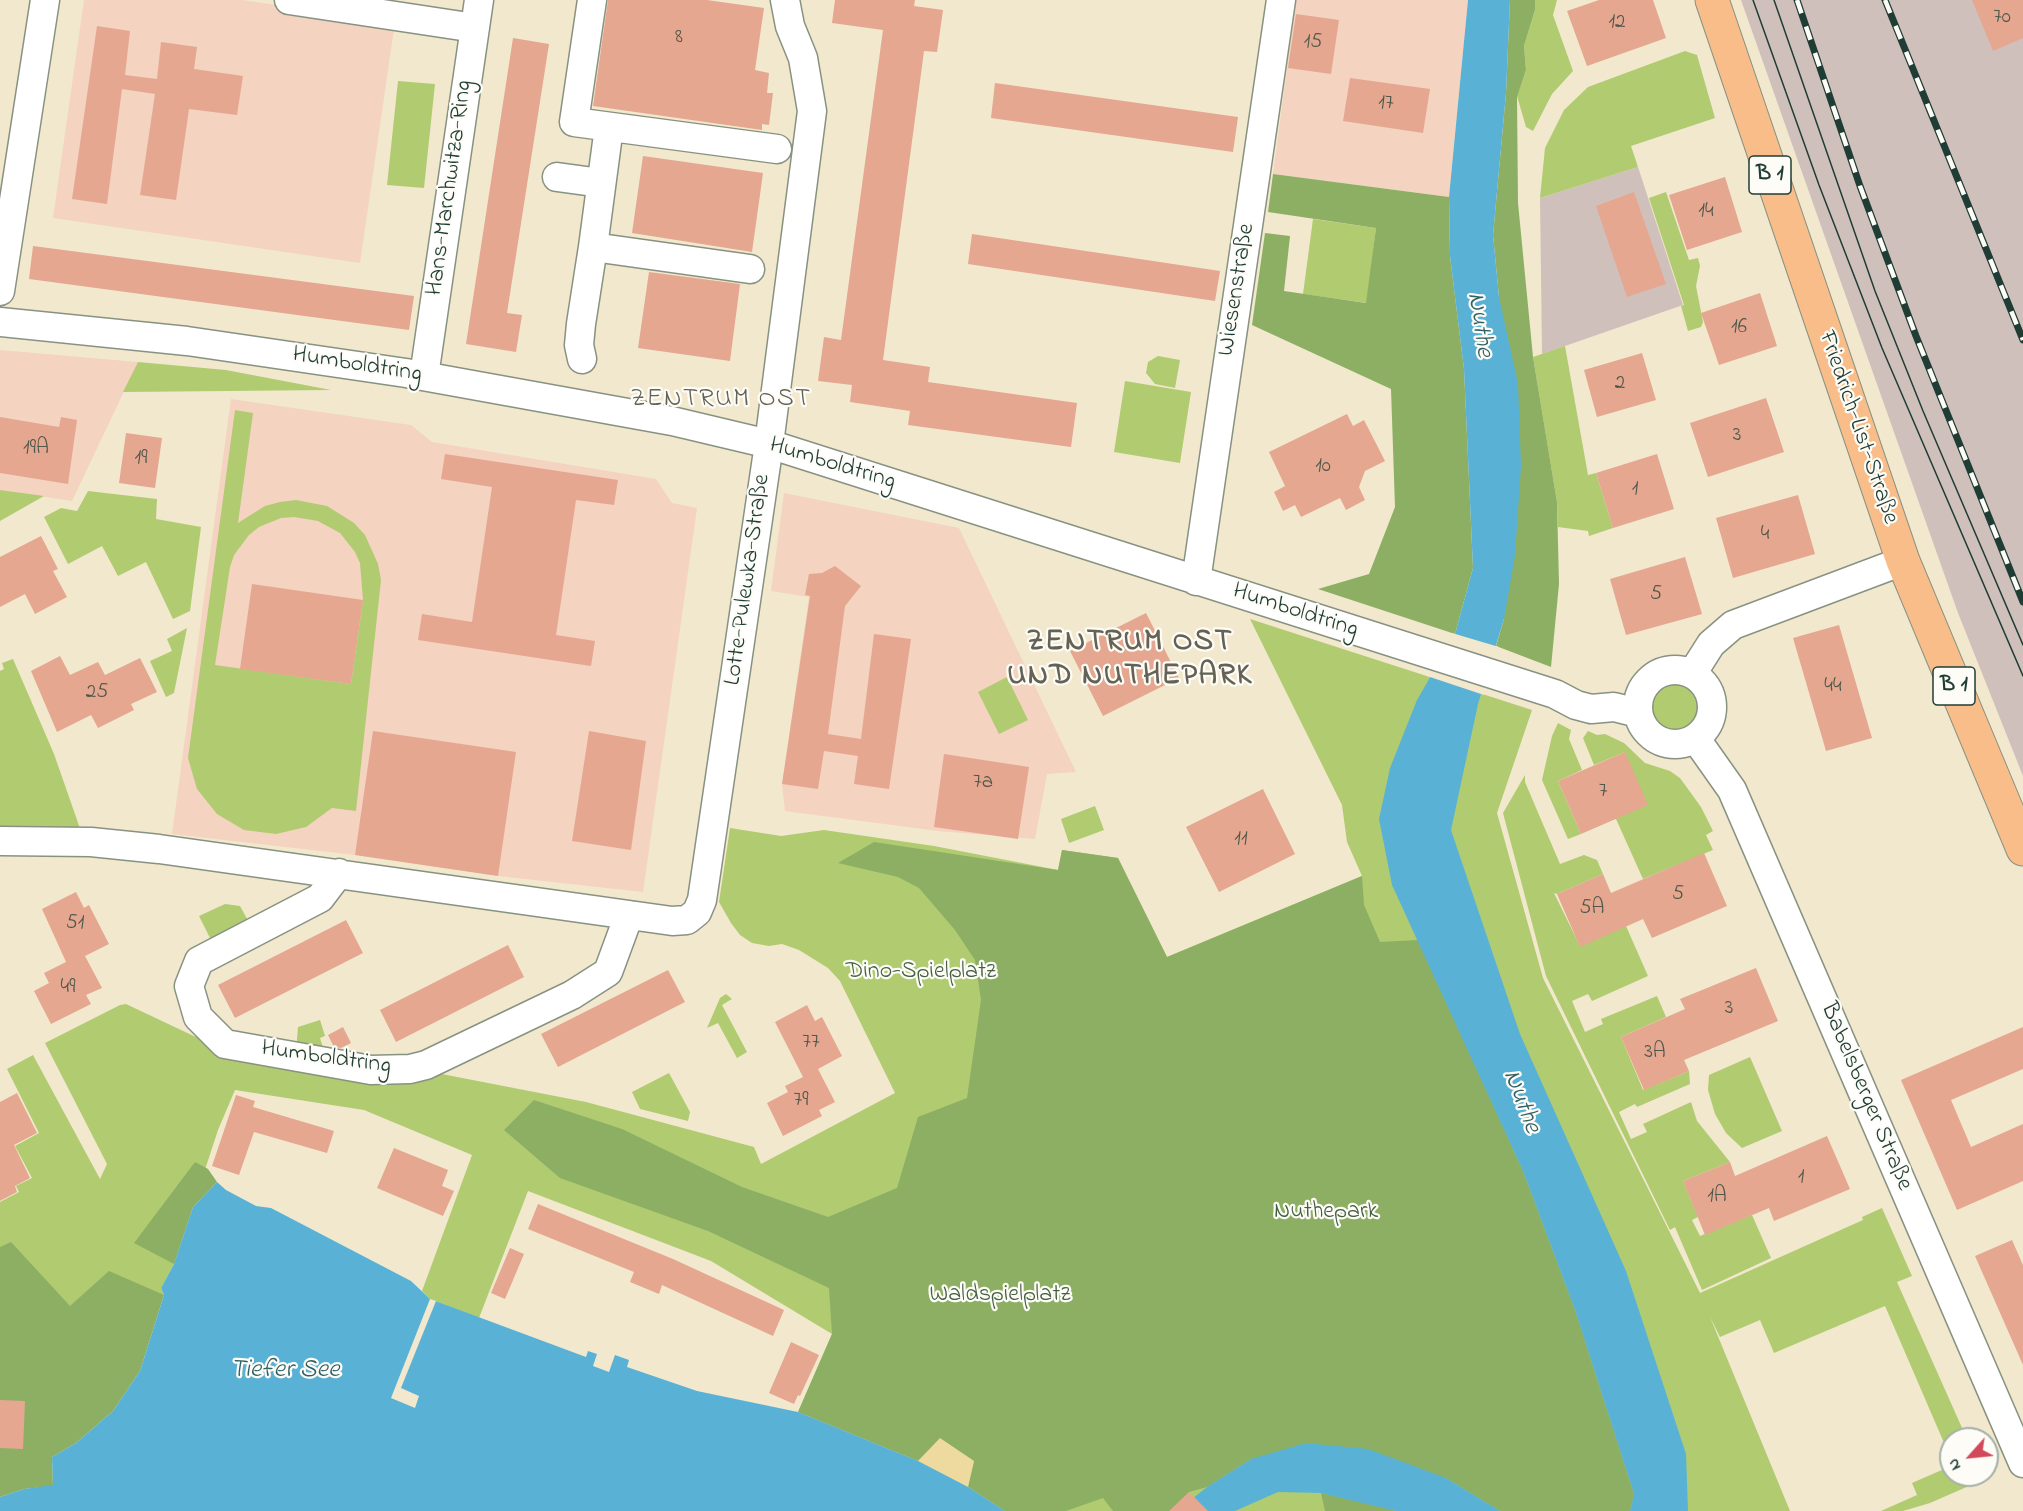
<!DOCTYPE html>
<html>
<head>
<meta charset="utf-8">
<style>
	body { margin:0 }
	#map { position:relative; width:2023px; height:1511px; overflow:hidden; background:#f2e8ce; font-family:"Indie Flower",sans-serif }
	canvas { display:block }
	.north { position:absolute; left:1939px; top:1427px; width:60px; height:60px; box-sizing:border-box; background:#fdfcf7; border:2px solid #a4b0a9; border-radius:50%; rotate:243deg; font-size:16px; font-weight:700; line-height:24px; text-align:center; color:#1f3d34 }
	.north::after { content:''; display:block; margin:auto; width:21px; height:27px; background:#d1495b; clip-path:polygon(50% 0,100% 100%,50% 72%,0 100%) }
</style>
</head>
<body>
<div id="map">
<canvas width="2023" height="1511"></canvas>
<div class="north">N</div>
</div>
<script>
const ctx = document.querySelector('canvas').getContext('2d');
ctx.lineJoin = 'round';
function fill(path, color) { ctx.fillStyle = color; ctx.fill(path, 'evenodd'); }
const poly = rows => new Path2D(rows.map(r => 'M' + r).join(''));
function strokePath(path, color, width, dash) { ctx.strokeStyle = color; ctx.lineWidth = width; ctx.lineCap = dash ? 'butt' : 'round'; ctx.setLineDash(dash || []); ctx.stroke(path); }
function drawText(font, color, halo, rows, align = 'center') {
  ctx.font = font + ' "Indie Flower",sans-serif'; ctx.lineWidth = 4.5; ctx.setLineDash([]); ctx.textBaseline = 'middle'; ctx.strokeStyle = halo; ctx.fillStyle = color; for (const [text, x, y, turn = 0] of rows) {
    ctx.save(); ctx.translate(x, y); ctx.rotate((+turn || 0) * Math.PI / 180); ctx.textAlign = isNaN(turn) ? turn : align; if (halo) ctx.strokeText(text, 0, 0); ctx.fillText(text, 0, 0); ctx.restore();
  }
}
const built = poly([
	[84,0,242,0,395,22,360,263,53,218],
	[1296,0,1468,0,1449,197,1273,174],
	[0,350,138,362,72,501,0,490],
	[231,399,411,425,432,442,656,479,672,503,697,508,643,892,498,876,355,855,172,834],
	[784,493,959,528,1076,772,1047,774,1035,839,938,831,785,811,782,784,809,597,771,591]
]);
const industrial = poly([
	[1741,0,2023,0,2023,776,1958,613],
	[1638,167,1683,305,1542,354,1540,198]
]);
const green = poly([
	[1535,0,1557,0,1553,15,1573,71,1552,94,1533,131,1526,127,1517,96,1526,70,1524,46,1535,10],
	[1685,51,1697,55,1715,118,1631,146,1638,167,1540,198,1545,148,1564,110,1588,87],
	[398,81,435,84,424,188,387,185],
	[1666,192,1689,260,1698,258,1700,266,1696,286,1703,322,1701,327,1688,331,1681,306,1684,305,1649,198],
	[1313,219,1376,228,1367,303,1303,294],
	[1565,346,1588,475,1596,473,1613,528,1589,536,1588,531,1558,527,1557,502,1533,357],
	[1158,356,1180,360,1175,388,1155,384,1146,373,1148,362],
	[138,362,226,370,331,390,123,392],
	[1125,381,1191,392,1180,463,1114,452],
	[235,410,253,413,238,523,265,506,280,502,296,500,327,506,354,523,365,535,378,564,381,580,356,811,332,808,306,827,276,834,244,830,217,814,197,789,188,758],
	[294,517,318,521,340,533,355,552,360,563,363,600,351,684,215,665,230,567,234,555,249,535,259,527,281,518],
	[0,490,44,496,0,521],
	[88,491,157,499,156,519,201,527,190,611,173,619,146,562,118,576,102,546,68,564,44,517,61,508,77,511],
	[1250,619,1532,710,1497,813,1543,978,1700,1293,1863,1220,1862,1217,1882,1208,1912,1276,1897,1282,1967,1439,1951,1439,1951,1459,1885,1306,1774,1353,1760,1320,1720,1337,1710,1317,1790,1511,1005,1511,968,1487,918,1461,798,1412,832,1334,711,1261,528,1191,479,1318,430,1299,422,1291,472,1155,364,1110,235,1090,218,1130,174,1264,161,1288,164,1295,0,1391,0,1202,19,1192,16,1186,32,1178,15,1146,39,1133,7,1069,33,1055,100,1179,107,1164,45,1043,120,1005,126,1004,217,1047,421,1070,586,1102,754,1147,761,1164,895,1093,840,981,828,968,799,950,782,944,769,946,752,943,740,935,731,923,719,902,730,828,781,836,824,830,934,846,1058,870,1062,850,1118,858,1167,957,1362,876,1347,842,1342,805],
	[187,628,174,693,166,697,150,661,172,651,167,639],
	[13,659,54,754,83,837,0,834,0,671,4,669,2,663],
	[1007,677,1028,720,999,734,978,692],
	'1650 708a25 25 0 1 1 50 0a25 25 0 1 1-50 0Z',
	[1558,723,1571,730,1569,739,1582,770,1558,781,1581,834,1568,839,1542,780,1552,736],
	[1588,731,1597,735,1605,734,1624,743,1645,763,1670,771,1680,778,1701,807,1713,831,1706,835,1713,850,1643,879,1616,819,1625,752,1594,765,1583,738],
	[1525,775,1525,782,1560,864,1584,855,1597,860,1603,874,1557,894,1554,893,1580,946,1626,926,1648,976,1592,1001,1588,994,1572,1001,1585,1032,1603,1024,1601,1019,1657,996,1666,1017,1621,1037,1643,1090,1689,1071,1690,1084,1637,1107,1635,1104,1619,1112,1631,1139,1647,1132,1643,1124,1691,1102,1697,1121,1730,1162,1683,1181,1698,1217,1692,1220,1700,1236,1752,1215,1771,1258,1702,1290,1675,1227,1670,1230,1546,976,1503,813],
	[1095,806,1104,830,1069,843,1061,819],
	[225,904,240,906,251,926,214,946,199,916],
	[726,994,732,999,722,1005,747,1052,737,1058,718,1023,707,1028,720,998],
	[320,1020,325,1036,320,1038,325,1054,296,1051,298,1027],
	[1750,1057,1782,1131,1742,1148,1726,1133,1715,1114,1708,1090,1709,1075],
	[669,1073,690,1112,688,1121,640,1109,632,1092],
	[1951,1466,1951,1475,1983,1475,1985,1479,1930,1503,1903,1511,1881,1511,1917,1495,1912,1483]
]);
const forest = poly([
	[1510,0,1535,0,1535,10,1524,46,1526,70,1517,97,1518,203,1533,357,1557,502,1559,584,1551,667,1496,646,1504,619,1499,297,1493,235,1506,93],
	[1273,174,1449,197,1450,256,1464,369,1473,568,1455,634,1318,589,1369,574,1395,507,1391,389,1252,325,1265,233,1290,236,1284,291,1366,303,1376,228,1268,212],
	[874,842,1058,870,1062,850,1118,858,1167,957,1362,876,1364,905,1380,942,1418,940,1523,1171,1575,1310,1634,1494,1630,1511,1500,1511,1446,1478,1251,1459,1207,1487,1189,1492,1173,1511,1113,1511,1103,1498,1066,1511,1005,1511,968,1487,974,1461,940,1439,918,1461,798,1412,832,1334,829,1288,708,1231,560,1178,504,1130,534,1100,622,1129,742,1187,828,1217,897,1188,918,1117,967,1098,981,1000,975,960,955,930,919,888,898,877,838,863],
	[195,1162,208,1169,217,1182,193,1207,174,1264,134,1243],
	[11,1242,70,1306,109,1271,164,1295,140,1371,113,1411,76,1443,52,1457,53,1486,24,1489,0,1497,0,1247],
	[1321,1493,1382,1506,1396,1511,1325,1511]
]);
const sand = poly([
	[940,1438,974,1461,968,1487,918,1461]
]);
const water = poly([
	[1468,0,1510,0,1506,93,1493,235,1499,297,1518,384,1521,466,1515,555,1504,619,1478,704,1451,830,1520,1034,1626,1271,1686,1454,1688,1511,1630,1511,1634,1494,1575,1310,1523,1171,1392,885,1379,819,1390,768,1417,700,1455,634,1473,568,1464,369,1450,256,1449,197],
	[217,1182,226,1190,256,1206,271,1208,411,1281,430,1299,586,1357,588,1351,597,1354,593,1366,609,1372,615,1355,629,1360,627,1367,697,1391,798,1412,918,1461,968,1487,1005,1511,0,1511,0,1497,24,1489,53,1485,52,1457,76,1443,113,1411,140,1371,164,1295,161,1288,174,1264,193,1207],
	[1306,1443,1368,1449,1446,1478,1500,1511,1396,1511,1321,1493,1278,1492,1235,1511,1177,1511,1207,1487,1251,1459]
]);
const pier = poly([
	[1452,633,1499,647,1484,695,1427,676],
	[430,1299,436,1301,401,1388,419,1396,415,1408,391,1398]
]);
const building = poly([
	[608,0,707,0,764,8,755,70,769,73,767,93,773,93,769,125,762,124,762,130,593,106],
	[835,0,915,0,914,6,943,10,937,52,924,51,883,360,930,367,928,382,1077,403,1071,447,908,425,910,411,850,402,852,385,818,381,824,337,841,340,883,30,832,23],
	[1599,0,1653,0,1666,38,1587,66,1567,11],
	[1972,0,2023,0,2023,38,1993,51],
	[1296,14,1339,20,1331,74,1288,68],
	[97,26,130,31,125,75,157,79,161,42,197,47,194,69,243,76,237,115,189,109,176,200,140,195,155,94,122,89,107,204,72,199],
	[513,38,549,44,507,313,522,315,516,352,466,344],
	[1350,78,1430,89,1423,133,1343,121],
	[995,83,1238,117,1233,152,991,118],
	[643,156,763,173,752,252,632,233],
	[1725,177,1742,232,1687,250,1669,195],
	[1634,192,1666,284,1627,297,1596,206],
	[972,234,1220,271,1215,301,968,264],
	[33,246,414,296,409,330,29,279],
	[649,272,740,284,730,361,638,348],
	[1760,293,1777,346,1719,365,1701,313],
	[1642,353,1656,400,1597,417,1584,370],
	[1766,398,1784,452,1708,477,1690,423],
	[1347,414,1353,426,1364,420,1385,461,1365,471,1359,487,1365,500,1346,510,1340,498,1301,517,1295,505,1283,511,1274,492,1285,486,1269,452],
	[0,417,59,427,61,417,77,420,68,484,0,473],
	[126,433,162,438,155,488,119,483],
	[445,454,618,480,614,505,576,500,556,635,595,641,591,666,418,640,422,614,472,622,492,487,441,479],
	[1657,454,1674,509,1613,528,1596,473],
	[1798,495,1815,554,1733,578,1716,518],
	[41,536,58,569,53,571,67,597,35,614,25,594,0,607,0,557],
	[1685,557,1702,614,1626,635,1610,579],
	[835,566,861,586,845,606,828,734,861,739,874,634,911,639,889,789,854,784,858,756,824,751,818,789,782,784,810,596,805,595,809,574,822,573],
	[252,584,363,600,351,684,240,669],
	[1146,613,1179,678,1103,716,1070,651],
	[1839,625,1872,738,1826,751,1793,638],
	[60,656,70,675,98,662,105,675,140,658,157,692,131,704,134,710,98,728,91,715,57,732,31,671],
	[373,731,516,752,498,876,355,855],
	[589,731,646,741,631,850,572,841],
	[1625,752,1648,805,1581,834,1558,781],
	[944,754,1029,767,1018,839,934,827],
	[1263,789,1295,854,1219,892,1186,827],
	[1704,853,1727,906,1652,938,1643,919,1580,947,1557,894,1603,874,1611,893],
	[76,892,84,908,89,905,109,944,85,956,102,988,86,995,91,1004,51,1024,34,991,49,983,44,973,66,962,42,909],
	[346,920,363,953,235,1018,218,985],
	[508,945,524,977,396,1042,380,1010],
	[1756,968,1778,1021,1684,1060,1689,1071,1644,1090,1621,1037,1685,1009,1680,999],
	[668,970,685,1002,558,1067,541,1034],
	[807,1005,815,1021,822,1017,842,1056,818,1069,835,1102,819,1110,822,1116,783,1136,767,1103,788,1092,785,1086,803,1077,775,1022],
	[343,1027,351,1043,341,1048,334,1047,328,1035],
	[2023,1027,2023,1069,1951,1100,1971,1147,2023,1124,2023,1181,1957,1210,1901,1080],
	[17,1093,37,1133,14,1145,30,1178,15,1186,17,1192,0,1201,0,1102],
	[236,1095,255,1101,253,1107,334,1131,327,1153,254,1132,239,1175,212,1166],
	[1827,1136,1850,1189,1774,1221,1769,1208,1705,1235,1683,1181,1730,1162,1735,1176],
	[394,1148,448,1170,442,1186,454,1191,443,1216,377,1188],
	[538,1204,673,1259,784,1310,773,1336,662,1285,659,1294,630,1282,634,1272,528,1229],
	[2012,1240,2023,1265,2023,1365,1975,1256],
	[510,1248,524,1254,505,1299,491,1293],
	[791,1342,819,1355,800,1396,798,1395,794,1404,769,1393],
	[0,1400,25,1401,23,1449,0,1448],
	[1189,1492,1208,1511,1169,1511]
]);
const minor = poly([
	[289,0,475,28],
	[592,0,574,122,777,149],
	[557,177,601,183],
	[593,247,609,127],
	[0,291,45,0],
	[0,322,187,341,406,373,672,421,769,444,1555,694,1576,705,1591,709,1614,707,1638,713],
	[582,359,579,345,581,324,593,247,750,269],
	[424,376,479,0],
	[1196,581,1281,0],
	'1638 707a37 37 0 1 1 74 0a37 37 0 1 1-74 0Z',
	[1692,674,1711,644,1733,625,1903,561],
	[1696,739,1732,790,2023,1463],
	[0,841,91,842,159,849,672,921,687,920,697,912,702,900,769,444,812,111,803,58,790,26,785,0],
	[339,873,320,898,199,961,189,986,198,1017,225,1044,371,1070,410,1069,426,1065,572,995,608,972,629,915]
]);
const major = poly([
	[1712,0,1903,561,2023,849]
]);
const tram = poly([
	[1753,0,1819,185,1882,348,2023,676],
	[1774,0,1875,291,1923,411,2023,645]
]);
const rail = poly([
	[1797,0,1860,186,1916,336,2023,602],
	[1885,0,2023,340]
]);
const numberNames = [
	["70",2002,19],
	["12",1617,24],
	["8",679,39],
	["15",1313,44],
	["17",1386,105],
	["14",1706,213],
	["16",1739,329],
	["2",1620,385],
	["3",1737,437],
	["19A",36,450],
	["19",141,460],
	["10",1323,468],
	["1",1635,491],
	["4",1765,536],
	["5",1656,596],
	["44",1833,688],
	["25",97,694],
	["7a",983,784],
	["7",1603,793],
	["11",1241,841],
	["5",1678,896],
	["5A",1592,910],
	["51",75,925],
	["49",68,989],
	["3",1729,1010],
	["77",811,1044],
	["3A",1655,1054],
	["79",801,1102],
	["1",1801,1179],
	["1A",1717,1198]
];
const shields = [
	[1770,175,42],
	[1954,686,42]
];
const shieldNames = [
	["B 1",1770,175],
	["B 1",1954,686]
];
const streetNames = [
	["Hans-Marchwitza-Ring",451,188,-82],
	["Wiesenstraße",1238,290,-81],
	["Humboldtring",357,366,9],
	["Friedrich-List-Straße",1857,428,71],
	["Humboldtring",832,465,17],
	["Lotte-Pulewka-Straße",749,580,-82],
	["Humboldtring",1295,612,18],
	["Humboldtring",326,1059,8],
	["Babelsberger Straße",1865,1097,67]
];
const parkNames = [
	["Dino-Spielplatz",921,973],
	["Nuthepark",1326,1213],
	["Waldspielplatz",1000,1296]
];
const waterNames = [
	["Nuthe",1478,325,81],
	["Nuthe",1520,1102,69],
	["Tiefer See",285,1372]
];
const neighbourhoodNames = [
	["ZENTRUM OST",721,401]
];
const districtNames = [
	["ZENTRUM OST",1130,644],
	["UND NUTHEPARK",1130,678]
];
fill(built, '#f4d3c1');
fill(industrial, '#d0c0bc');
fill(green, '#b1cb71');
fill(forest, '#8caf63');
fill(sand, '#eeda9e');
fill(water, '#59b2d6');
fill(pier, '#f2e8ce');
fill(building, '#e5a78f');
strokePath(minor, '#889281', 31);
strokePath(major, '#889281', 35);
strokePath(minor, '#fff', 28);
strokePath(major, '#f8bd89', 33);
strokePath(tram, '#1f3d34', 1.5);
strokePath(rail, '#1f3d34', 7);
strokePath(rail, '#fdfcf7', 4.5, [14]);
drawText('21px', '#50584b', null, numberNames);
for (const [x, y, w] of shields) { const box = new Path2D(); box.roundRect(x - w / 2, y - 19, w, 38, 4.5); ctx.fillStyle = '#fdfcf7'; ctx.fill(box); strokePath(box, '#1f3d34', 1.5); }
drawText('bold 22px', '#1f3d34', null, shieldNames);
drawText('24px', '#1f3d34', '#fdfcf7', streetNames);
drawText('24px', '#446043', '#fdfcf7', parkNames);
drawText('italic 26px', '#306065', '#fdfcf7', waterNames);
ctx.letterSpacing = '1.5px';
drawText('26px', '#646254', '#fdfcf7', neighbourhoodNames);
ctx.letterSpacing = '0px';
ctx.letterSpacing = '1.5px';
drawText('bold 30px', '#646254', '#fdfcf7', districtNames);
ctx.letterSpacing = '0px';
</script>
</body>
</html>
